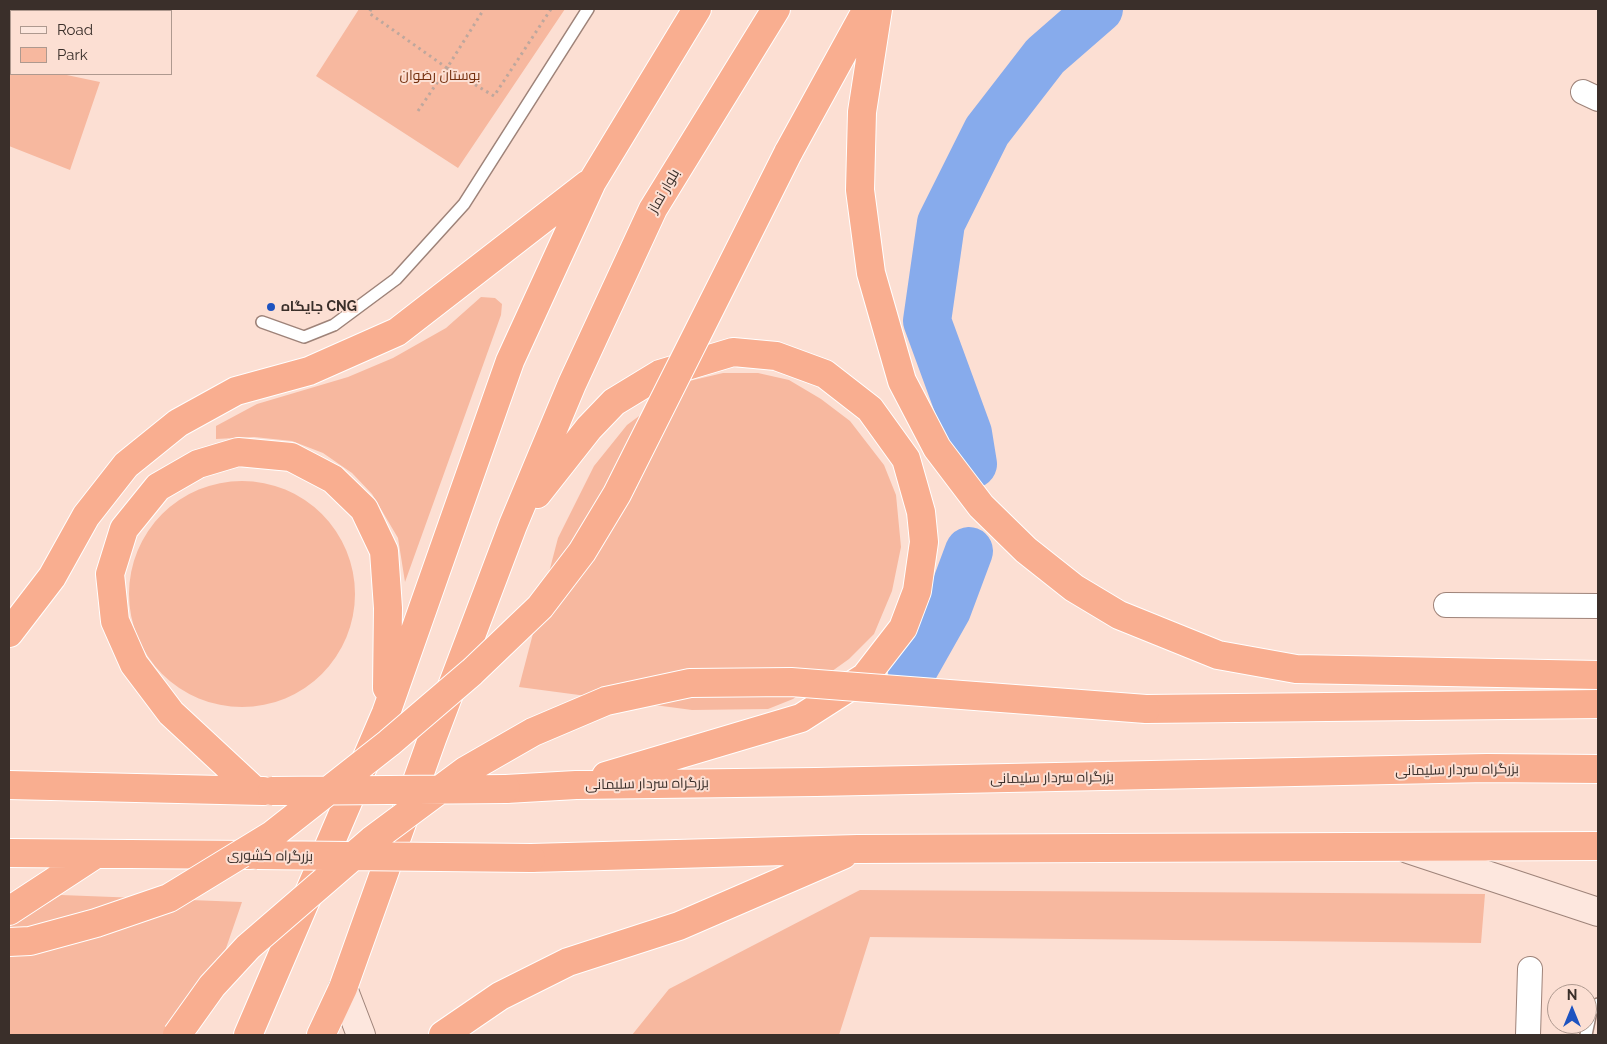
<!DOCTYPE html>
<html>
<head>
<meta charset="utf-8">
<style>
	body { margin:0 }
	#map { position:relative; width:1607px; height:1044px; overflow:hidden; background:#fcdfd3; font-family:Raleway,sans-serif }
	canvas { display:block }
	.frame { position:absolute; inset:0; border:10px solid #3a2f2a; pointer-events:none }
	.legend { position:absolute; left:10px; top:10px; width:162px; height:65px; box-sizing:border-box; background:#fcdfd3; border:1px solid #ae998f; margin:0; padding:6px 9px; list-style:none; font-size:15px; color:#3a2f2a }
	.legend li { display:flex; align-items:center; gap:10px; height:25px }
	.legend b { width:25px; border:1px solid #ae998f }
	.north { position:absolute; left:1547px; top:984px; width:50px; height:50px; box-sizing:border-box; background:#fcdfd3; border:1px solid #ae998f; border-radius:50%; rotate:0deg; font-size:14px; font-weight:700; line-height:20px; text-align:center; color:#3a2f2a }
	.north::after { content:''; display:block; margin:auto; width:18px; height:22px; background:#1e53c0; clip-path:polygon(50% 0,100% 100%,50% 72%,0 100%) }
</style>
</head>
<body>
<div id="map">
<canvas width="1607" height="1044"></canvas>
<div class="frame"></div>
<ul class="legend">
<li><b style="height:6px;background:#fde7de"></b>Road</li>
<li><b style="height:14px;background:#f7b89f"></b>Park</li>
</ul>
<div class="north">N</div>
</div>
<script>
const ctx = document.querySelector('canvas').getContext('2d');
ctx.lineJoin = 'round';
function fill(path, color) { ctx.fillStyle = color; ctx.fill(path, 'evenodd'); }
const poly = rows => new Path2D(rows.map(r => 'M' + r).join(''));
function strokePath(path, color, width, dash) { ctx.strokeStyle = color; ctx.lineWidth = width; ctx.lineCap = dash ? 'butt' : 'round'; ctx.setLineDash(dash || []); ctx.stroke(path); }
function drawText(font, color, halo, rows, align = 'center') {
  ctx.font = font + ' Raleway,Cairo,sans-serif'; ctx.lineWidth = 4; ctx.setLineDash([]); ctx.textBaseline = 'middle'; ctx.strokeStyle = halo; ctx.fillStyle = color; for (const [text, x, y, turn = 0] of rows) {
    ctx.save(); ctx.translate(x, y); ctx.rotate((+turn || 0) * Math.PI / 180); ctx.textAlign = isNaN(turn) ? turn : align; if (halo) ctx.strokeText(text, 0, 0); ctx.fillText(text, 0, 0); ctx.restore();
  }
}
const green = poly([
	[359,9,565,9,458,168,316,76],
	[9,62,11,63,11,74,62,74,100,82,70,170,9,146],
	[481,297,495,298,502,304,501,315,405,582,398,538,372,494,352,473,323,453,292,441,254,437,216,439,216,426,257,404,348,377,393,358,446,328],
	[723,373,758,373,789,380,821,399,850,421,884,465,896,495,901,547,892,591,874,634,849,659,793,699,768,709,692,710,519,687,558,538,594,466,627,425,685,382],
	'129 594a113 113 0 1 1 226 0a113 113 0 1 1-226 0Z',
	[860,890,1485,894,1481,943,870,937,839,1035,632,1035,669,989],
	[61,895,242,902,196,1035,9,1035,9,927]
]);
const river = poly([
	[973,464,968,433,927,321,941,223,987,131,1045,56,1099,9],
	[912,672,947,610,969,551]
]);
const path = poly([
	[371,9,369,13,447,68,484,9],
	[418,111,447,68,494,96,551,9]
]);
const lane = poly([
	[262,322,304,337,334,325,396,279,464,204,588,9],
	[1586,1035,1591,1011,1598,1004]
]);
const street = poly([
	[149,11,151,9],
	[9,27,11,28],
	[1583,92,1598,99],
	[1446,605,1598,606],
	[1528,1035,1530,969]
]);
const secondary = poly([
	[1408,849,1598,912],
	[343,988,361,1035]
]);
const highway = poly([
	[878,9,862,112,860,190,871,273,902,381,937,448,981,506,1026,550,1074,588,1119,615,1218,655,1296,669,1598,675],
	[788,153,867,9],
	[537,494,589,428,614,402,660,374,733,352,776,356,825,374,870,409,906,459,921,512,924,542,917,591,903,628,865,677,801,718,606,776],
	[9,633,52,577,86,516,126,465,178,423,236,391,309,371,397,332,588,184],
	[1146,709,1598,704],
	[9,785,263,791],
	[506,789,576,785,816,782,1487,768,1598,769],
	[254,790,171,713,134,664,115,621,110,574,124,529,158,487,198,464,238,452,291,457,333,479,364,509,384,551,388,608,387,688],
	[9,853,250,855],
	[531,858,858,849,1598,846],
	[9,911,96,854],
	[248,1035,386,713,510,361,592,182,697,9],
	[321,1035,343,988,432,739,513,525,572,384,653,209,776,9],
	[443,1035,500,996,568,962,679,926,843,855]
]);
const highwayBridge = poly([
	[272,791,506,789],
	[257,855,531,858],
	[9,942,30,941,96,923,169,898,272,835,389,743,472,672,540,607,582,552,617,494,788,153],
	[177,1035,212,986,248,947,372,840,465,771,533,732,606,701,690,683,791,682,1146,709]
]);
const markers = [
	[271,307,5,"#1e53c0"]
];
const parkNames = [
	["بوستان رضوان",440,76]
];
const streetNames = [
	["بلوار نماز",664,191,-60],
	["بزرگراه سردار سلیمانی",1457,770,-1],
	["بزرگراه سردار سلیمانی",1052,778,-1],
	["بزرگراه سردار سلیمانی",647,784,-1],
	["بزرگراه کشوری",270,856,1]
];
const poiNames = [
	["جایگاه CNG",281,307]
];
fill(green, '#f7b89f');
strokePath(river, '#87abec', 48);
strokePath(lane, '#9e8379', 14);
strokePath(street, '#9e8379', 26);
strokePath(secondary, '#9e8379', 30);
strokePath(highway, '#fff', 30);
strokePath(path, '#bea79d', 3, [2.5, 4]);
strokePath(lane, '#fff', 11);
strokePath(street, '#fff', 24);
strokePath(secondary, '#fde7de', 28);
strokePath(highway, '#f9ae90', 28);
strokePath(highwayBridge, '#fff', 30, []);
strokePath(highwayBridge, '#f9ae90', 28);
for (const [x, y, r, color] of markers) { const dot = new Path2D(); dot.arc(x, y, r, 0, 2 * Math.PI); ctx.fillStyle = color; ctx.fill(dot); strokePath(dot, '#fcdfd3', 2); }
drawText('14px', '#742f0e', '#fcdfd3', parkNames);
drawText('14px', '#3a2f2a', '#fcdfd3', streetNames);
drawText('bold 14px', '#3a2f2a', '#fcdfd3', poiNames, 'left');
</script>
</body>
</html>
